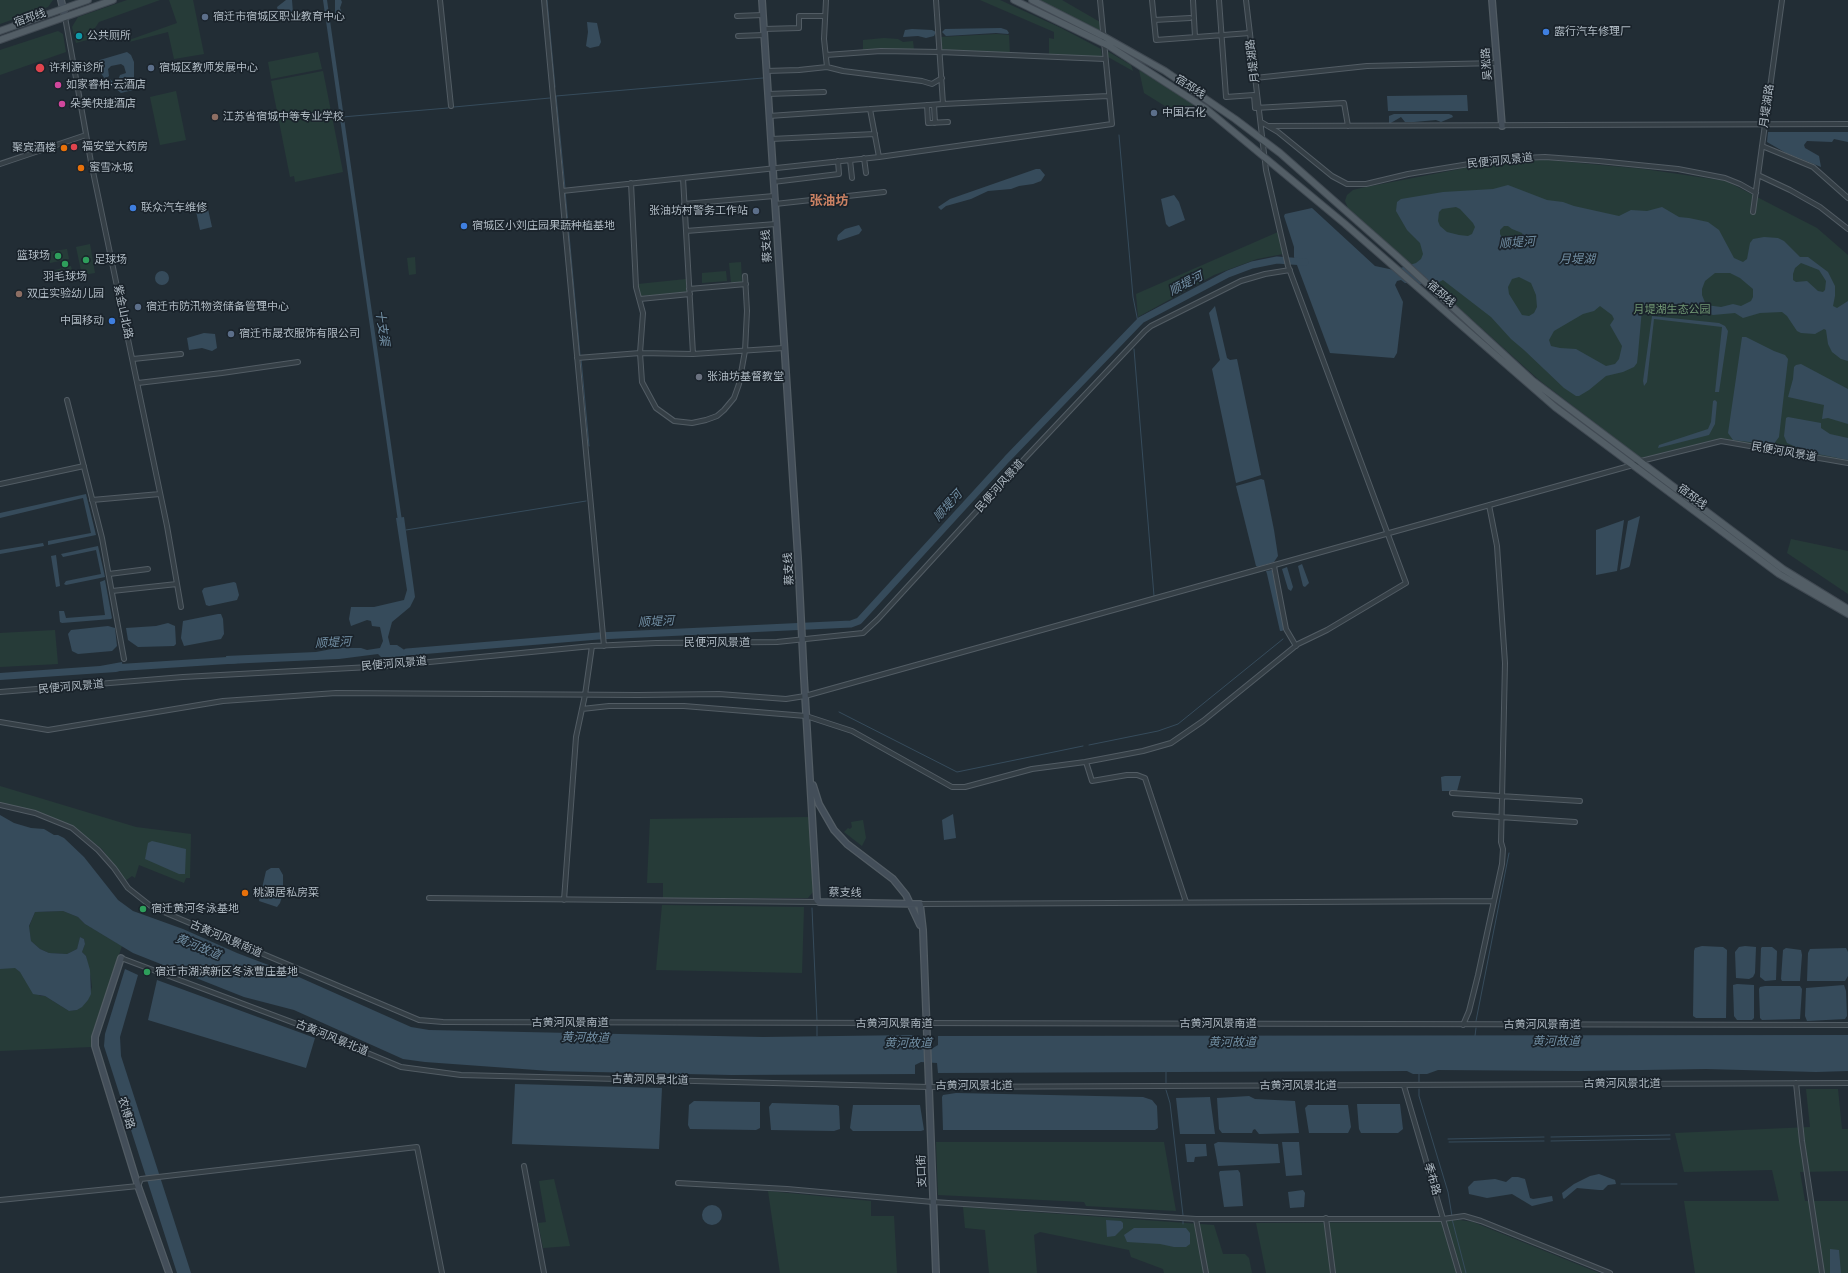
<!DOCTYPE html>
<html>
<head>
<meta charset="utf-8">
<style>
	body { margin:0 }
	canvas { display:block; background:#222d35 }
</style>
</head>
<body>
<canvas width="1848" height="1273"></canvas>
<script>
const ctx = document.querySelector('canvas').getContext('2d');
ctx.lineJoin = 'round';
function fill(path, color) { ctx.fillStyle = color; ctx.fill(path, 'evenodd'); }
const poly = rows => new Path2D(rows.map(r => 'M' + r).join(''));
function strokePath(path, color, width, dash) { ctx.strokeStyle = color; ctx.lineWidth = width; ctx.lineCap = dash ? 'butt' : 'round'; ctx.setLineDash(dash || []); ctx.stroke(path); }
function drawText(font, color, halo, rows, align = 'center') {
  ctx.font = font + ' "PT Sans","Noto Sans SC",sans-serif'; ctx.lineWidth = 3.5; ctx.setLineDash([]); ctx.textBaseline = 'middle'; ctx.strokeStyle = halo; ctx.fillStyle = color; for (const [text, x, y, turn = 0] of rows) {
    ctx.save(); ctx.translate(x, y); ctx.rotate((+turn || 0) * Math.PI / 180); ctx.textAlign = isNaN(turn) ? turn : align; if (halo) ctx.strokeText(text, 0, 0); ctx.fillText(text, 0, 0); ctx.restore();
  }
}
const green = poly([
	[0,0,53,0,48,7,0,24],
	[127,0,160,0,99,22,87,40,76,43,72,27,78,17],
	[169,0,193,0,204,54,174,59,168,32,129,42,129,40,177,23],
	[980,0,1000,0,1061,28,1101,49,1102,58,1049,56,1049,38,1054,39,1054,32],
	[1039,0,1062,0,1100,22,1100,31],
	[58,31,63,34,66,52,0,75,0,50],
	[997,34,1009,35,1010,55,941,51,940,37],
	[884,38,898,39,903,42,913,41,914,50,863,52,863,40],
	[1107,51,1131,65,1133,71,1108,57],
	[318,52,322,69,271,79,268,62],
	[1139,70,1195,105,1173,111,1144,93],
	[323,71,343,172,295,182,294,176,290,177,271,81],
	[176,91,186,140,160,145,150,97],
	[1547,160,1644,169,1726,181,1817,228,1848,255,1848,461,1717,439,1641,458,1539,380,1348,208,1345,201,1347,195,1353,190,1361,188,1501,161],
	[1278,232,1283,254,1257,259,1214,275,1138,317,1136,294],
	[90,244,95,273,82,275,76,247],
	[67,249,69,259,50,263,48,252],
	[415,257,416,274,409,275,407,258],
	[741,262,742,282,731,283,729,263],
	[71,266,73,276,53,281,51,271],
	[726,271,727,281,702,283,702,273],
	[686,279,688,292,687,293,640,296,638,284],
	[1791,539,1848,551,1848,594,1787,553],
	[55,630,58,664,0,667,0,633],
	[0,786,136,827,191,834,190,878,186,878,184,883,139,865,135,878,132,876,125,881,102,849,84,835,64,823,0,803],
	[810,817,813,892,808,898,663,898,663,883,647,883,650,819],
	[863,820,866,838,862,846,844,832,848,828,850,829,852,827,851,822],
	[662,905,804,907,802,973,656,970],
	[63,911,78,917,85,924,122,946,93,1031,91,1047,0,1051,0,954,20,972,40,996,45,996,69,1011,77,1010,88,1000,92,987,91,979,86,956,82,952,85,944,84,939,80,937,77,949,67,954,49,953,40,949,31,941,29,927,35,912],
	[1806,1089,1838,1089,1842,1129,1848,1129,1848,1171,1800,1172,1805,1201,1848,1201,1848,1273,1695,1273,1684,1201,1779,1201,1772,1170,1684,1172,1675,1133,1810,1127],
	[936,1142,1164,1142,1176,1211,1086,1206,1084,1202,938,1195],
	[554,1179,570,1246,543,1248,538,1223,546,1222,539,1181],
	[768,1191,871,1201,871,1216,894,1216,897,1273,780,1273],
	[963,1207,1214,1225,1223,1254,1245,1254,1249,1258,1252,1273,1164,1273,1163,1269,1131,1257,1129,1250,1040,1232,1034,1235,1037,1273,989,1273,985,1230,965,1228],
	[1460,1220,1473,1222,1599,1273,1266,1273,1256,1223,1431,1222]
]);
const water = poly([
	[286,0,292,0,293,13,279,14,277,7],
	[335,0,341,0,342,2,340,8,342,13,341,16,336,16,335,13],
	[587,22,597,23,601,42,599,46,590,48,586,46,588,32],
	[1001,28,1007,30,1009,33,1008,34,996,33,946,36,942,32,945,29],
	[912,29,932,30,936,32,934,36,926,38,918,36,903,37,905,30],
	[127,52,131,55,134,62,134,80,137,87,133,90,121,93,114,87,106,87,106,82,110,79,113,82,118,80,120,75,126,73,124,66,121,64,111,66,108,69,109,76,105,79,93,62],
	[1467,95,1468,111,1388,111,1387,96],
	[1394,114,1449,114,1452,115,1453,117,1441,122,1436,120,1414,122,1405,122,1401,117,1389,124,1389,116],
	[1768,132,1848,132,1848,142,1834,139,1832,142,1807,141,1804,145,1805,148,1819,156,1821,167,1786,153,1767,142],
	[1036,169,1040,169,1045,175,1041,181,1033,184,1019,186,1011,189,988,191,971,199,946,206,941,210,938,207,950,199],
	[1508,185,1547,200,1563,202,1574,206,1619,216,1631,210,1647,211,1662,207,1679,217,1689,218,1708,222,1719,230,1734,258,1743,262,1747,259,1750,243,1753,239,1764,237,1778,238,1784,241,1800,257,1808,257,1828,272,1835,286,1835,296,1833,306,1837,308,1848,301,1848,361,1841,359,1832,352,1828,344,1826,330,1824,329,1815,334,1801,333,1797,331,1787,316,1782,312,1760,313,1743,318,1735,313,1713,315,1693,308,1651,303,1642,309,1638,354,1637,363,1634,367,1623,372,1606,376,1589,390,1579,396,1576,396,1564,388,1524,350,1511,339,1491,317,1443,280,1433,285,1405,283,1401,280,1397,281,1395,285,1403,302,1397,353,1394,358,1330,353,1294,257,1294,247,1284,216,1285,214,1312,208,1375,266,1394,270,1416,263,1421,259,1423,254,1420,243,1407,230,1396,211,1397,202,1401,199,1443,192,1493,189],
	[1456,207,1460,209,1473,223,1475,227,1472,234,1468,236,1459,235,1447,232,1440,226,1438,221,1439,212,1442,209],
	[1504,226,1508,226,1512,229,1522,233,1524,238,1523,241,1508,248,1500,234,1500,230],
	[1801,263,1819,270,1826,281,1825,290,1823,292,1818,291,1807,281,1796,282,1793,280,1793,274,1795,268],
	[1715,273,1730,273,1740,278,1753,289,1753,297,1751,301,1741,306,1733,304,1721,307,1706,305,1702,295,1702,289,1705,281],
	[1519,277,1531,283,1536,295,1537,307,1534,313,1529,316,1522,315,1509,294,1508,287,1512,279],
	[1600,306,1612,315,1614,319,1610,325,1622,346,1619,359,1615,364,1606,366,1576,349,1560,348,1551,346,1549,340,1554,331,1583,314,1594,311],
	[1174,195,1179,202,1185,220,1169,227,1166,224,1161,199],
	[208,209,212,227,200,230,196,211],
	[859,225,862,230,859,234,838,241,837,239,838,235,845,229],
	'155 278a7 7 0 1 1 14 0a7 7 0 1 1-14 0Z',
	[1215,306,1227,358,1230,360,1237,359,1261,475,1236,483,1212,369,1220,360,1209,313],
	[1652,316,1719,323,1725,326,1728,331,1719,392,1715,392,1722,327,1654,319,1647,382,1644,386,1643,381],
	[204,333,215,334,217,348,212,351,202,348,189,350,187,338],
	[1742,337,1746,337,1774,351,1785,355,1788,359,1779,437,1773,445,1733,440,1728,433],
	[1801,364,1848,389,1848,424,1828,418,1822,419,1824,405,1788,397,1793,379,1794,367,1796,365],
	[1715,400,1717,402,1715,424,1709,435,1658,448,1659,445,1708,429,1711,422,1713,401],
	[1788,417,1821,423,1821,428,1830,434,1848,438,1848,460,1807,452,1787,443,1784,436,1786,418],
	[1261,479,1264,480,1274,530,1278,556,1274,562,1258,567,1256,566,1236,486],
	[86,494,96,535,48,545,48,541,91,533,83,498,0,518,0,513],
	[1640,516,1630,565,1629,567,1620,570,1628,521],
	[404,517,415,597,410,607,392,622,388,637,390,645,397,645,406,651,414,650,415,655,397,657,381,657,378,654,339,659,227,664,226,656,316,652,337,648,361,648,367,650,380,648,383,641,380,627,372,626,371,621,367,620,351,626,349,619,351,607,374,607,404,600,407,590,396,518],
	[1624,520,1617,571,1596,575,1596,530],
	[43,543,44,546,0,554,0,550],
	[98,546,105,577,66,585,64,584,66,581,101,574,96,550,63,557,61,554],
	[56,555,60,586,56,587,51,556],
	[1302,564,1309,583,1305,587,1303,586,1298,566],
	[1287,567,1293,587,1291,591,1288,589,1282,569],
	[1272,570,1285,629,1282,631,1280,631,1267,574,1266,571],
	[105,580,112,618,111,619,62,623,60,622,59,611,64,611,66,618,105,615,100,582],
	[234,582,236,583,239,595,237,600,209,606,206,605,202,591,204,588],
	[218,614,221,614,223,619,224,634,221,639,184,646,181,638,183,621],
	[168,623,175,626,176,644,174,646,138,647,128,640,126,628,156,626],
	[108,626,115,628,117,646,112,651,78,654,72,651,68,634,71,630],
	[122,662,123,670,116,672,0,680,0,673,100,666],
	[1445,776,1461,776,1457,791,1442,791,1441,777],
	[953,814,956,838,944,840,942,820],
	[0,815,14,823,31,828,44,829,54,835,58,835,64,838,84,857,118,900,133,911,183,929,237,953,292,974,411,1027,429,1030,763,1037,914,1035,916,1045,933,1048,938,1045,938,1036,1848,1035,1848,1071,1816,1072,1706,1069,1579,1071,1438,1070,1427,1074,1413,1074,1407,1071,938,1073,937,1063,921,1062,915,1065,915,1074,731,1075,550,1071,425,1062,403,1059,294,1010,244,997,133,953,85,924,78,917,63,911,35,912,29,926,31,941,40,949,49,953,67,954,77,949,80,937,84,939,85,944,82,952,86,956,90,970,91,994,88,1000,82,1007,77,1010,69,1011,45,996,33,994,20,972,15,968,0,969],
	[152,841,186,849,185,874,179,874,145,859,148,843],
	[271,868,279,868,283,875,283,893,280,903,277,907,259,901,266,871],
	[1702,946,1723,947,1727,950,1726,1018,1696,1018,1693,1016,1694,951,1695,948],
	[1745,946,1756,947,1755,973,1753,977,1749,979,1736,978,1735,952,1739,947],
	[1762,947,1772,947,1777,951,1776,980,1765,981,1760,977,1761,948],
	[1786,948,1801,950,1802,955,1800,981,1782,981,1781,979,1783,950],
	[1846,948,1848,952,1848,976,1845,981,1807,981,1808,953,1810,949],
	[125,969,138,975,120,1037,121,1056,191,1273,177,1273,104,1046,105,1034],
	[157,980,315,1038,306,1068,148,1020],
	[1737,984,1754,985,1754,1018,1752,1020,1737,1020,1734,1016,1733,985],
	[1844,985,1846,991,1847,1016,1845,1019,1807,1021,1805,1016,1806,988],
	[1765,986,1800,986,1802,989,1800,1019,1762,1020,1760,1018,1759,989,1760,987],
	[515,1084,662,1088,659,1149,512,1144],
	[956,1093,1143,1097,1152,1100,1157,1106,1158,1128,1155,1130,943,1130,942,1097,943,1095],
	[1249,1096,1255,1099,1295,1101,1299,1133,1259,1134,1255,1129,1253,1130,1252,1133,1222,1133,1219,1129,1217,1098],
	[1210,1097,1215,1134,1180,1134,1176,1098],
	[694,1101,760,1102,760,1128,756,1130,690,1129,688,1125,689,1105],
	[772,1103,837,1105,839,1106,840,1129,834,1131,771,1130,769,1107],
	[1357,1104,1400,1104,1403,1129,1398,1133,1361,1133,1359,1129],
	[853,1105,920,1105,924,1130,921,1131,853,1131,850,1128],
	[1308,1105,1348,1105,1351,1127,1348,1133,1309,1133,1305,1108],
	[1218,1142,1278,1144,1280,1163,1218,1166,1214,1144],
	[1282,1142,1299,1142,1302,1175,1286,1176],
	[1185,1144,1206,1144,1207,1156,1195,1157,1194,1162,1187,1162],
	[1238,1170,1240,1173,1243,1206,1224,1207,1219,1173,1220,1171],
	[1599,1174,1615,1180,1616,1184,1608,1185,1603,1190,1599,1190,1577,1188,1564,1199,1563,1198,1562,1193,1574,1184,1590,1176],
	[1512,1177,1518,1177,1525,1179,1530,1198,1533,1199,1552,1196,1553,1201,1532,1206,1512,1194,1487,1198,1469,1194,1468,1187,1474,1181,1495,1179,1506,1182],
	[1303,1190,1305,1193,1304,1207,1290,1208,1288,1192],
	'702 1215a10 10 0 1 1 20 0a10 10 0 1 1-20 0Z',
	[1106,1220,1121,1221,1123,1223,1123,1228,1115,1236,1107,1237],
	[1134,1228,1186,1228,1190,1233,1190,1244,1186,1247,1174,1247,1160,1244,1127,1242,1124,1235],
	[1830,1249,1839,1250,1841,1273,1830,1273]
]);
const stream = poly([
	[547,0,555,87],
	[454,107,550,98],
	[342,117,448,108],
	[1119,135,1133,297,1138,322],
	[565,188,556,96,763,78],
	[565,191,580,355],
	[1134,349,1154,596],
	[581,359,589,446],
	[406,530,586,501],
	[839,712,957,772,1083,746],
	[1089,745,1158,731,1178,724,1283,639],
	[812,908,817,1021],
	[1476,1021,1509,853],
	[817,1026,817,1036],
	[1475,1036,1476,1028],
	[1419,1082,1419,1073],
	[1166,1083,1166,1071],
	[1419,1089,1419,1096,1448,1192,1452,1216],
	[1166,1090,1170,1103,1183,1215],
	[1551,1137,1670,1135],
	[1448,1139,1544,1137],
	[1551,1141,1670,1139],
	[1449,1142,1544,1141],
	[1621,1184,1677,1184],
	[1452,1219,1466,1273],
	[1183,1221,1183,1224]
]);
const canal = poly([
	[325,0,400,521]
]);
const river = poly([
	[407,652,598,636,851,624,859,621,1007,459,1141,320,1228,274,1252,265,1277,260,1305,262],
	[113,668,235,660]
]);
const street = poly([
	[440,0,451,106],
	[544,0,604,646],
	[826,0,824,39,827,67,843,71,922,81,932,84,942,78],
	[936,0,943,104],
	[1152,0,1156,40,1250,33],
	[1193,0,1195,37],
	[1219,0,1226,97,1254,95,1255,108,1344,103,1348,126],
	[737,16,763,15],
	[65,17,91,162,167,526,181,607],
	[1154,20,1190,18],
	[764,29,799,28,799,16,825,16],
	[738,36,764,35],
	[826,55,881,51,940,52,1105,59],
	[766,71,799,70,827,67],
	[1255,78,1367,66,1497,63],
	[768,94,824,92],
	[927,105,928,123,948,122],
	[934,105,935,123],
	[870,109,879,157],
	[769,116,943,104,1108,96],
	[1261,122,1278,132,1332,176,1347,184,1366,184,1408,174,1500,159,1545,157,1599,161,1678,169,1725,178,1740,184,1756,193],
	[1268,126,1848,124],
	[771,139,875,134],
	[1762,146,1813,167,1848,198],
	[864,158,866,173],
	[850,160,852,178],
	[0,164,86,135],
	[1758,175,1790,190,1820,207,1848,229],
	[683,178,693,354],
	[773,182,839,174,838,161],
	[631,183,636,287,643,313,640,353,642,382,656,408,674,421,692,423,706,420,717,416,724,410,734,398,739,384,745,351,747,311,745,276],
	[562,191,879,157,1112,124,1100,0],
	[684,204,774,196],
	[775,204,884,192],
	[1753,212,1782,0],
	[686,231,776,224],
	[689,289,746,284],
	[640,299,690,294],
	[577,358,640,353,693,354,784,348],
	[133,359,181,354],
	[138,383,222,373,298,362],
	[67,400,102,538,124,659],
	[0,484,84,466],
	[92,500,160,494],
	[1274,566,1286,629,1296,646],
	[109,574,148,569],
	[112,591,177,584],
	[0,692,183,677,389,666,592,646,656,643,777,642,863,633,878,619,1028,455,1145,331,1151,326,1241,281,1265,274,1290,270],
	[582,709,609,706,684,706,806,716,852,731,952,787,965,787,1032,769,1085,762,1143,751,1171,743,1203,721,1298,644,1327,630,1406,583,1288,266,1266,170,1246,0],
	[0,722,48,730,223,701,336,693,638,695,719,694,786,699,805,696,1633,465,1641,461,1721,441,1848,463],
	[1086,762,1092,781,1127,775,1137,775,1145,778,1186,902],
	[1452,793,1580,801],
	[0,805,35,813,72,828,98,850,114,868,128,888,152,907,419,1020,443,1022,1848,1025],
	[1455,814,1575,822],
	[429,898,819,902],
	[564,900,576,737,585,695,592,646],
	[920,904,1494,901],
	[121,958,305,1027,401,1067,461,1075,929,1087,1848,1083],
	[1463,1025,1469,1011,1478,975,1502,864,1503,849,1501,842,1505,663,1497,546,1489,505],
	[1796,1083,1802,1141,1822,1273],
	[1404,1086,1459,1273],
	[524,1166,544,1273],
	[678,1183,787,1189,933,1202,1196,1219,1443,1219,1464,1216,1481,1221,1610,1273],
	[0,1200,138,1186,141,1179,417,1147,442,1273],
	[1326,1218,1333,1273],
	[1196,1219,1206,1273]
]);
const secondary = poly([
	[61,0,65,17],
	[762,0,798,558,804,678,817,900,819,902,920,904,923,930,936,1273],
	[1492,0,1502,126],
	[813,785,819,804,834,830,847,844,893,879,906,895,920,925],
	[121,958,95,1037,95,1046,138,1186,169,1273]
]);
const primary = poly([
	[1014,0,1109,46,1205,108,1345,224,1555,407,1779,574,1848,614],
	[1032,0,1103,36,1165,71,1235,119,1280,153,1398,257,1533,381,1783,569,1848,609],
	[0,31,88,0],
	[0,40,113,0]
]);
const markers = [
	[205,17,4,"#5c6f8a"],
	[1546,32,4,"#3f7fe0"],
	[79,36,4,"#0f9aa8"],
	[40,68,5,"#e0444e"],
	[151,68,4,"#5c6f8a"],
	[58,85,4,"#d1479c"],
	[62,104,4,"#d1479c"],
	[1154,113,4,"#5c6f8a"],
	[215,117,4,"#8d6e63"],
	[74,147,4,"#e0444e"],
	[64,148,4,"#e8710a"],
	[81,168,4,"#e8710a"],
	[133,208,4,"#3f7fe0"],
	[756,211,4,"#5c6f8a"],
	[464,226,4,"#3f7fe0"],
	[58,256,4,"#2e9e5b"],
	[86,260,4,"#2e9e5b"],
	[65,264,4,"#2e9e5b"],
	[19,294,4,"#8d6e63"],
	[138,307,4,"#5c6f8a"],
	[112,321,4,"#3f7fe0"],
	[231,334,4,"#5c6f8a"],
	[699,377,4,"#6b7280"],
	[245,893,4,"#e8710a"],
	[143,909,4,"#2e9e5b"],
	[147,972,4,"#2e9e5b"]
];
const poiNames = [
	["宿迁市宿城区职业教育中心",213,17],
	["露行汽车修理厂",1554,32],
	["公共厕所",87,36],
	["许利源诊所",49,68],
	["宿城区教师发展中心",159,68],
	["如家睿柏·云酒店",66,85],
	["朵美快捷酒店",70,104],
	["中国石化",1162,113],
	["江苏省宿城中等专业学校",223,117],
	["福安堂大药房",82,147],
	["聚宾酒楼",56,148,"right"],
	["蜜雪冰城",89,168],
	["联众汽车维修",141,208],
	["张油坊村警务工作站",748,211,"right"],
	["宿城区小刘庄园果蔬种植基地",472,226],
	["篮球场",50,256,"right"],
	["足球场",94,260],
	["羽毛球场",65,277,"center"],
	["双庄实验幼儿园",27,294],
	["宿迁市防汛物资储备管理中心",146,307],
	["中国移动",104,321,"right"],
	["宿迁市晟衣服饰有限公司",239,334],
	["张油坊基督教堂",707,377],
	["桃源居私房菜",253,893],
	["宿迁黄河冬泳基地",151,909],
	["宿迁市湖滨新区冬泳曹庄基地",155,972]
];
const streetNames = [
	["宿邳线",30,18,-19],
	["月堤湖路",1253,61,-97],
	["吴淞路",1487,64,-95],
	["宿邳线",1190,87,33],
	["月堤湖路",1767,106,-82],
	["民便河风景道",1500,161,-6],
	["蔡支线",767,246,-94],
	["宿邳线",1441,294,41],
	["紫金山北路",123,312,78],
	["民便河风景道",1784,452,10],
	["民便河风景道",1000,486,-48],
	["宿邳线",1692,497,37],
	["蔡支线",789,569,-93],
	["民便河风景道",717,643],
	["民便河风景道",394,664,-5],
	["民便河风景道",71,687,-5],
	["蔡支线",845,893,1],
	["古黄河风景南道",226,939,23],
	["古黄河风景南道",570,1023],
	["古黄河风景南道",894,1024],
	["古黄河风景南道",1218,1024],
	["古黄河风景南道",1542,1025],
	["古黄河风景北道",332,1038,22],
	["古黄河风景北道",650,1080,1],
	["古黄河风景北道",1622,1084],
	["古黄河风景北道",974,1086],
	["古黄河风景北道",1298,1086],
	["农博路",126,1113,73],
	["支口街",922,1171,-92],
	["季布路",1432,1179,74]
];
const parkNames = [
	["月堤湖生态公园",1672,310]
];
const waterNames = [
	["顺堤河",1517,243,-4],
	["月堤湖",1577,260],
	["顺堤河",1186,284,-28],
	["十支渠",382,328,82],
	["顺堤河",948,506,-48],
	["顺堤河",656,622,-3],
	["顺堤河",333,643,-3],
	["黄河故道",198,947,22],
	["黄河故道",585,1038,1],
	["黄河故道",1556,1042],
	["黄河故道",1232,1043],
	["黄河故道",908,1044]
];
const quarterNames = [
	["张油坊",829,201]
];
fill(green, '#263b38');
fill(water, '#364b5b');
strokePath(stream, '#364b5b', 1);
strokePath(canal, '#364b5b', 4);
strokePath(river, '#364b5b', 7);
strokePath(street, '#525c64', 6);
strokePath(secondary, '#525c64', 8);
strokePath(primary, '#414a53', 8);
strokePath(street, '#353f46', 4);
strokePath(secondary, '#434e59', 5.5);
strokePath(primary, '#535e66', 6);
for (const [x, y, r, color] of markers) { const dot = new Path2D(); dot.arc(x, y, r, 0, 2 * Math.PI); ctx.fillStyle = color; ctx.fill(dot); strokePath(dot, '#1a232b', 1.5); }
drawText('11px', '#afbac3', '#1a232b', poiNames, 'left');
drawText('11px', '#afbac3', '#1a232b', streetNames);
drawText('11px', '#709673', '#1a232b', parkNames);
drawText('italic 12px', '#728fa4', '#1a232b', waterNames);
drawText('bold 13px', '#ca8163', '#1a232b', quarterNames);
</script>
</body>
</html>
